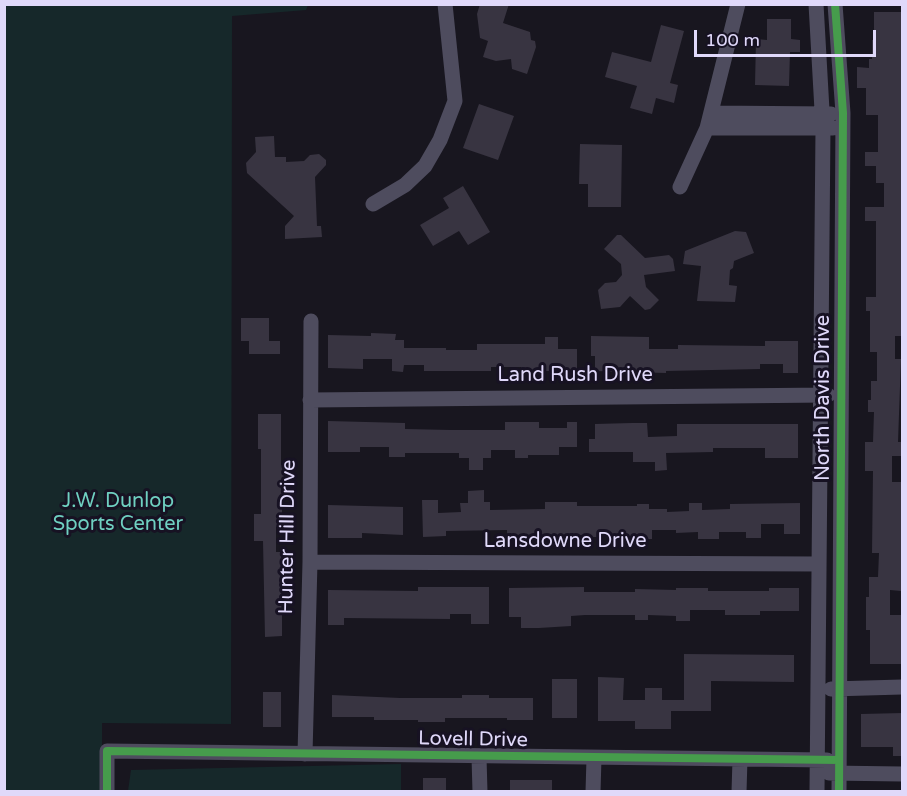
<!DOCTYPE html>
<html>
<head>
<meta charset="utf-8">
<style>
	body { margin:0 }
	#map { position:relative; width:907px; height:796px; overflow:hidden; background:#18161f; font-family:"Varela Round",sans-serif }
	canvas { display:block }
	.frame { position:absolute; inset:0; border:6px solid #e0d9fa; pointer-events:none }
	.scale { position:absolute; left:694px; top:30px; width:182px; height:27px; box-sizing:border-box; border:3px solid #e0d9fa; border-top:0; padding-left:8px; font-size:18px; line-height:21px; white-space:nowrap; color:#e0d9fa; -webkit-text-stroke:4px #171223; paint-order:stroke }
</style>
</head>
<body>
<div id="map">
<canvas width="907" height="796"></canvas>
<div class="frame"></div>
<div class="scale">100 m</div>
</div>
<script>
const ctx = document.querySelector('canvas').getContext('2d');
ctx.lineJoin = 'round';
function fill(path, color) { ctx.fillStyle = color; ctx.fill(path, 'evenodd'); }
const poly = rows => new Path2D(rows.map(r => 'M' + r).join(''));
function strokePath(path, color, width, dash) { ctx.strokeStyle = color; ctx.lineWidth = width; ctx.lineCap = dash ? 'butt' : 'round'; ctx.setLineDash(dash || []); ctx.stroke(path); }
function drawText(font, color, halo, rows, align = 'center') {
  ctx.font = font + ' "Varela Round",sans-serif'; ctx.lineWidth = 6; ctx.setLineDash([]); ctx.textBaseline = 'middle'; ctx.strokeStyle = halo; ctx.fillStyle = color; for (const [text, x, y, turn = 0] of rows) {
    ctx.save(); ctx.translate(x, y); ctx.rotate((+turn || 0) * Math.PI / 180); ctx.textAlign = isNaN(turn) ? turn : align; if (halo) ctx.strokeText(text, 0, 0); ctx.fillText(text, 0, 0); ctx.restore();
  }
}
const green = poly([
	[5,5,308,5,306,10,232,16,231,724,102,723,102,791,5,792],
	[401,764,401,791,128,791,131,770]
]);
const building = poly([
	[480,4,509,4,503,23,530,32,531,40,535,41,536,47,527,74,512,69,511,59,496,61,483,57,488,41,480,38,477,14],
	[874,12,901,12,903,336,895,336,895,359,901,359,898,442,902,442,902,456,892,456,892,482,901,482,901,591,890,590,890,615,901,615,901,664,870,664,870,630,866,630,866,597,869,597,869,577,878,577,879,553,872,553,873,471,865,471,865,442,873,442,874,412,868,412,868,400,871,400,871,381,877,381,877,352,870,352,870,311,866,311,866,297,876,297,876,221,865,221,865,207,884,207,884,183,876,183,876,166,865,166,865,152,878,152,878,115,866,115,866,88,857,88,857,67,869,68,869,59,872,59,872,40,874,40],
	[767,19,791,19,791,39,800,40,800,52,790,52,789,86,755,85,756,39,767,40],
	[661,25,684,31,670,83,678,85,674,103,656,98,652,114,630,108,637,86,605,77,612,52,651,62],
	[479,104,514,116,498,160,463,148],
	[274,136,275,157,286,157,286,162,304,161,310,155,319,154,326,160,326,165,315,177,317,226,321,226,322,237,285,239,285,226,294,216,247,173,246,163,256,152,255,137],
	[580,144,622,145,621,207,588,207,588,184,579,184],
	[463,186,490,232,468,245,459,231,433,246,420,225,449,208,443,198],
	[735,231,746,232,754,253,734,261,733,268,730,270,729,285,737,286,735,302,697,301,701,266,683,264,685,251],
	[617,235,621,235,645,258,669,255,673,259,675,271,644,275,646,287,659,300,650,309,645,310,630,296,620,307,601,309,598,290,605,283,616,282,622,275,621,264,604,249],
	[241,318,269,318,269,341,280,341,280,354,249,354,249,341,241,341],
	[371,333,396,334,395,340,404,340,404,348,446,348,446,350,477,350,477,344,545,344,545,337,558,337,558,349,577,349,577,371,539,371,539,374,521,374,521,367,491,367,491,371,424,371,424,365,404,365,403,372,392,371,392,359,363,359,363,369,328,368,328,335,371,336],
	[591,336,649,337,649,349,678,349,678,345,765,346,765,341,798,341,798,373,783,373,783,364,760,364,760,369,666,371,666,373,595,371,595,356,591,356],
	[258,414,281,414,281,465,284,465,284,498,282,498,282,527,276,527,276,552,282,552,282,636,265,637,263,541,254,541,254,514,261,514,261,449,258,449],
	[328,421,405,423,405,429,451,430,505,430,505,422,539,422,539,428,567,428,567,422,577,422,577,447,559,447,559,455,528,455,528,458,515,458,515,450,491,450,491,458,483,458,483,470,469,470,469,458,459,458,459,453,405,453,405,457,389,457,389,447,360,447,360,452,328,452],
	[632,423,647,423,648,437,677,436,677,424,798,424,798,458,765,458,765,448,713,448,713,452,666,453,667,470,655,471,655,462,633,462,633,452,589,452,589,439,595,439,595,424],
	[484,490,484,502,490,502,490,510,545,509,545,502,577,502,577,506,637,506,637,504,649,504,649,509,667,509,667,512,689,511,689,503,702,503,702,510,730,509,730,504,800,503,800,534,784,534,784,524,761,524,761,538,746,538,746,532,719,532,719,539,698,539,698,532,676,533,676,530,652,530,652,539,637,539,637,537,591,537,591,535,539,535,539,539,507,539,507,530,446,531,446,536,423,537,422,500,438,500,438,513,461,512,460,503,468,503,468,491],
	[328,505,403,507,403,535,362,533,362,538,328,538],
	[418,587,489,587,489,624,471,624,471,614,450,614,450,619,344,618,344,625,328,625,328,590,418,591],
	[584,587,584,592,635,592,635,589,676,590,676,588,708,588,708,591,769,591,769,588,799,588,799,611,760,611,760,615,725,615,725,610,690,610,690,621,676,621,676,616,648,615,648,620,635,620,635,615,585,615,571,616,571,626,539,628,521,628,521,617,509,617,509,588],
	[684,654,794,655,794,682,711,681,711,711,671,711,671,729,635,729,635,721,598,721,598,677,624,678,623,700,645,700,645,688,662,688,662,700,684,700],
	[552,679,577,679,577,718,552,718],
	[263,692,281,692,281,727,263,727],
	[332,695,400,698,462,698,462,695,489,695,489,698,533,698,533,720,507,720,507,718,445,718,445,722,418,722,418,720,374,720,374,717,332,717],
	[903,713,903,756,893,756,893,747,861,747,861,714],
	[423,778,446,778,446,792,423,792],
	[510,780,552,780,552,791,510,792]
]);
const minor = poly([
	[816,4,823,128,817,792],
	[835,4,843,113,839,792],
	[711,113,831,114],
	[707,128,833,128],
	[680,187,707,128,738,4],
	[373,204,405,185,425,166,440,140,455,101,445,4],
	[310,400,828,395],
	[310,562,819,564],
	[831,689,902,687],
	[305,754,310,562,311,321],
	[479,757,480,792],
	[829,773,902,774],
	[107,792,107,751,827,760],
	[593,792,594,758],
	[739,792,740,759]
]);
const cycleway = poly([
	[835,4,843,113,839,792],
	[107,792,107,751,839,760]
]);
const streetNames = [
	["Land Rush Drive",575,376],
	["North Davis Drive",824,398,-90],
	["Hunter Hill Drive",288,537,-89],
	["Lansdowne Drive",565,542],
	["Lovell Drive",473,740,1]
];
const parkNames = [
	["J.W. Dunlop",118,502],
	["Sports Center",118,525]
];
fill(green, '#16282a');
fill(building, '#383441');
strokePath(minor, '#4e4c5e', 15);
strokePath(cycleway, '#469c4c', 8);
drawText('20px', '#e0d9fa', '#171223', streetNames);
drawText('20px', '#6fd0c1', '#171223', parkNames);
</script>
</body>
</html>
